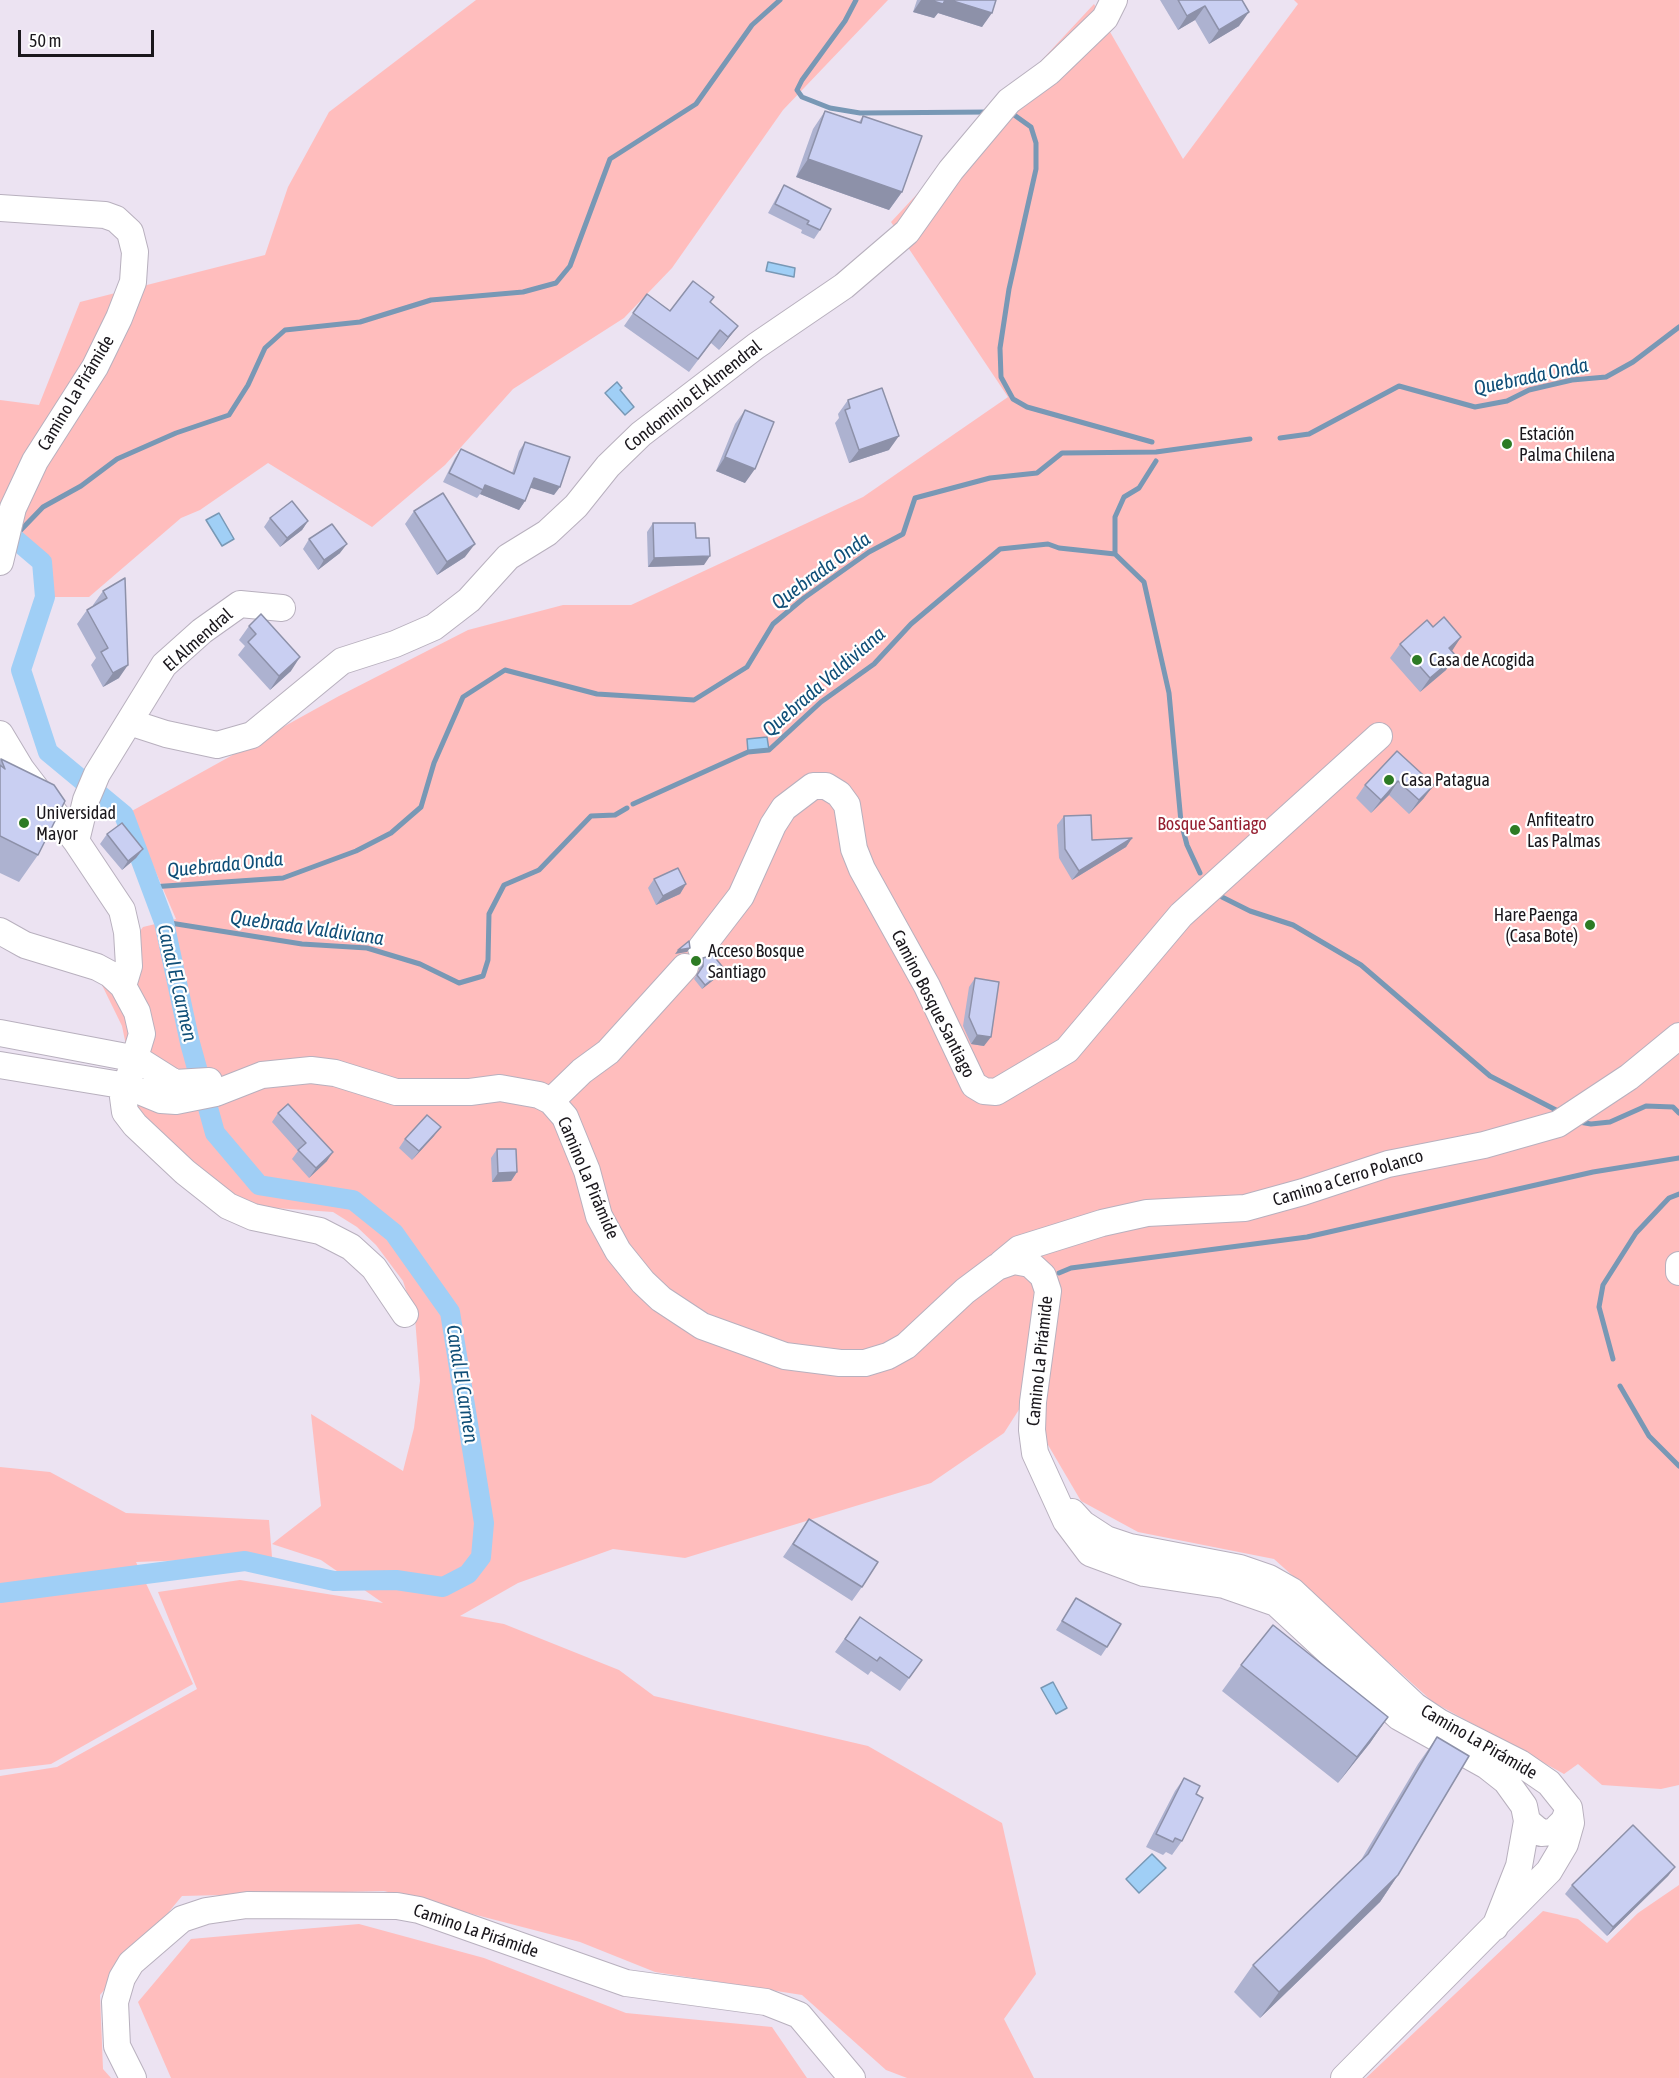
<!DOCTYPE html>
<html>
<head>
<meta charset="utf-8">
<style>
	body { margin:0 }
	#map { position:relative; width:1679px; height:2078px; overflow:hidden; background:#ece3f2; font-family:"Asap Condensed",sans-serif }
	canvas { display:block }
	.scale { position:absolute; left:18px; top:30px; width:136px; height:27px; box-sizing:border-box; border:3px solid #1a171c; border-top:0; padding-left:8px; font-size:18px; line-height:21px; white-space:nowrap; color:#1a171c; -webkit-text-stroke:4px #fff; paint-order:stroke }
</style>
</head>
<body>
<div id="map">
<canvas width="1679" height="2078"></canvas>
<div class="scale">50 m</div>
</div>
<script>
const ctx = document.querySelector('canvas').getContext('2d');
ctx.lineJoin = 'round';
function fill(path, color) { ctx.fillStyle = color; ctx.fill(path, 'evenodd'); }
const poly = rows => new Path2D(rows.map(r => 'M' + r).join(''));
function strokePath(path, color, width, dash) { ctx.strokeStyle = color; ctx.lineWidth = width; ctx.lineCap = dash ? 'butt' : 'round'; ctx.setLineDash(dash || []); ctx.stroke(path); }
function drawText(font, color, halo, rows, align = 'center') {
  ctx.font = font + ' "Asap Condensed",sans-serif'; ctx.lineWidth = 4.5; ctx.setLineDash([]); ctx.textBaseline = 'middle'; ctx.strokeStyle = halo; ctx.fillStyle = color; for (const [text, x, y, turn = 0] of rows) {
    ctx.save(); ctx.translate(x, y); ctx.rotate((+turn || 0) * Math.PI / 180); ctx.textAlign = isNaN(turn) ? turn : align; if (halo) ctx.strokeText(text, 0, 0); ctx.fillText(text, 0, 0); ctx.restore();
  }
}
const green = poly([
	[476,0,888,0,783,110,672,268,624,318,513,389,445,465,372,527,268,463,200,510,181,518,89,597,45,597,42,562,0,534,0,400,39,405,80,302,265,255,288,187,329,112],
	[1294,0,1679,0,1679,1785,1661,1789,1602,1785,1578,1764,1564,1774,1433,1702,1274,1559,1138,1532,1081,1501,1041,1433,1050,1361,1004,1433,931,1483,685,1558,613,1549,518,1583,460,1616,504,1624,619,1670,654,1696,868,1746,1002,1823,1036,1974,1004,2019,1034,2078,907,2078,886,2070,802,1995,655,1972,580,1942,384,1891,182,1896,100,1995,103,2069,111,2078,0,2078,0,1776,57,1767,197,1689,158,1592,240,1580,383,1603,321,1560,272,1544,321,1506,311,1414,403,1471,414,1428,420,1381,415,1318,403,1281,376,1245,357,1227,333,1212,275,1208,238,1200,199,1172,135,1106,129,1060,122,1026,101,983,143,927,176,919,130,812,339,696,468,630,563,605,631,605,863,497,1008,397,891,222,1094,4,1183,159,1298,4],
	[0,1467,50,1472,126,1513,269,1520,272,1557,136,1562,193,1684,51,1764,0,1770],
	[1679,1885,1679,2078,1366,2078,1543,1911,1578,1919,1607,1943,1638,1913],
	[359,1924,484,1958,626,2013,772,2027,807,2078,171,2078,138,2002,191,1939]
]);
const water = poly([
	[768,262,795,268,794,277,766,271,768,262],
	[617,382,622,388,620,390,634,407,625,415,605,393,617,382],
	[219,513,234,539,222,546,206,520,219,513],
	[767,737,769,750,748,752,747,739,767,737],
	[1053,1682,1067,1708,1056,1714,1041,1688,1053,1682],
	[1152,1854,1166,1868,1139,1893,1126,1879,1152,1854]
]);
const stream = poly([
	[856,0,845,21,802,80,797,90,802,97,830,108,860,113,989,112],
	[1010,112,1031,127,1036,143,1036,169,1009,289,1000,348,1001,377,1013,399,1027,407,1152,442],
	[1280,438,1309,434,1399,386,1475,407,1507,401,1529,390,1572,380,1606,377,1633,362,1679,327],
	[18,533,43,507,81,486,117,459,176,433,229,415,248,385,265,348,285,330,360,322,431,300,523,292,556,283,570,266,610,159,696,104,752,25,780,0],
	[1115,554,1115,517,1124,497,1139,488,1156,461],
	[633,804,748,752,769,750,821,702,874,664,911,624,1000,549,1048,544,1059,548,1115,554,1144,582,1169,693,1181,822,1187,845,1200,873],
	[151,887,283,878,356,851,391,833,421,807,434,763,463,697,505,670,597,694,694,700,747,667,773,624,804,598,869,552,903,534,915,498,990,478,1037,473,1062,453,1156,452,1250,439],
	[1222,897,1250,911,1293,925,1361,965,1490,1076,1556,1110],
	[164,922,302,944,367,948,420,964,459,983,483,976,488,960,489,914,504,885,539,870,591,816,615,815,627,808],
	[1579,1122,1591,1124,1610,1122,1646,1106,1673,1107,1679,1113],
	[1059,1273,1071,1268,1307,1237,1593,1172,1679,1158],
	[1613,1359,1599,1307,1603,1285,1636,1233,1669,1198,1679,1194],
	[1620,1386,1649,1436,1679,1466]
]);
const canal = poly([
	[0,526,42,562,45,597,21,670,48,752,124,815,164,922,190,1043,215,1133,259,1185,353,1200,394,1233,450,1312,484,1523,481,1557,468,1574,443,1587,396,1580,334,1581,245,1561,0,1593]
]);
const minor = poly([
	[0,208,105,215,116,219,130,232,135,252,133,282,119,318,95,367,35,461,13,508,0,562],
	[129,722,166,734,217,745,252,735,342,661,395,644,434,627,469,600,508,557,547,533,576,506,608,466,641,434,756,346,844,286,907,232,951,170,1009,101,1049,72,1105,18,1114,0],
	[0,734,21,769,76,841,122,910,127,932,129,966,123,986],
	[76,841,86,800,97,774,164,665,202,631,240,604,282,608],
	[0,931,25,945,97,967,110,974,123,986,137,1012,142,1034,123,1097,125,1112,135,1125,185,1172,228,1206,253,1217,320,1231,351,1247,374,1268,405,1314],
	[701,948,741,896,773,825,784,808,813,786,826,786,839,794,847,805,854,849,862,869,927,986,974,1085,984,1091,996,1092,1067,1050,1181,915,1379,736],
	[0,1033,137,1059,175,1083,209,1081],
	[0,1065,127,1086,161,1100,176,1101,216,1093,262,1075,311,1070,335,1073,396,1092,470,1092,500,1088,539,1095,551,1101,565,1117,587,1171,599,1216,618,1251,643,1282,661,1299,702,1326,785,1356,840,1363,865,1363,888,1356,906,1346,965,1291,997,1267,1014,1261,1030,1264,1043,1276,1048,1291,1033,1402,1032,1430,1035,1453,1066,1521,1090,1553,1144,1573,1224,1585,1276,1603,1399,1717,1487,1766,1506,1781,1524,1806,1527,1821,1519,1866,1495,1927],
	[551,1101,582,1071,608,1052,685,967],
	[1002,1263,1019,1249,1102,1223,1147,1213,1245,1208,1303,1192,1388,1164,1484,1145,1558,1124,1629,1077,1679,1036],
	[1679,1265,1679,1272],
	[1072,1512,1083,1524,1106,1539,1130,1547,1240,1568,1269,1578,1292,1591,1415,1706,1439,1722,1520,1763,1549,1783,1569,1808,1571,1823,1565,1844,1549,1871,1344,2078],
	[1527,1821,1541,1833,1553,1832,1564,1821,1569,1808],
	[133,2078,117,2046,115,2002,122,1978,131,1963,182,1919,206,1911,247,1905,397,1906,419,1910,626,1983,766,2002,799,2015,852,2078]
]);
const wall = poly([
	[917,0,996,0,982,27,938,13,934,18,913,12],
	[1160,0,1242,0,1239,26,1209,44,1195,20,1178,30],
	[825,111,859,122,863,116,902,192,889,210,796,177,813,129],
	[784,185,820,230,814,239,801,233,802,230,768,213,778,195],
	[710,302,738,326,719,350,711,343,689,372,624,326,633,313,670,311],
	[848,400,889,450,849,463,835,423,839,418,838,414],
	[745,410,745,483,716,471,735,424],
	[525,442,554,495,531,487,525,501,519,510,480,494,477,498,443,482,455,458,461,449,512,473,519,451],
	[414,511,465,557,437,575,405,524],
	[270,518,308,521,302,530,280,547,264,527],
	[653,523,696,538,704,565,648,567,647,532],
	[309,539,340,553,318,570,303,549],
	[125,578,119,678,103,687,91,665,96,658,77,624,87,610,94,606,93,605,103,591],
	[249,626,291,671,270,690,238,655,245,646,239,640],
	[1400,644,1446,670,1420,692,1390,658],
	[1397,751,1424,798,1409,814,1389,795,1371,813,1356,798,1365,785],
	[1,759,38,855,19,882,0,873,0,760],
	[1064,816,1092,840,1132,838,1126,847,1072,880,1059,858,1057,825],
	[107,834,143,849,136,858,122,870,100,844],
	[654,879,686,884,680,894,656,905,648,888],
	[703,958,721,974,702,989,694,979,699,971,699,963],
	[975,978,984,1046,971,1044,963,1026,969,987],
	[278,1113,327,1161,309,1178,292,1159,298,1151,272,1122],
	[434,1136,412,1160,399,1148,405,1139],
	[497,1149,517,1172,511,1181,492,1182,491,1158],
	[809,1519,862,1587,852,1601,783,1557],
	[1076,1598,1107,1647,1101,1656,1056,1630],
	[860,1617,922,1660,900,1691,871,1671,868,1675,835,1652],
	[1241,1665,1388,1717,1370,1743,1338,1783,1222,1691],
	[1437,1737,1398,1875,1380,1902,1260,2018,1234,1992,1253,1965,1361,1860,1418,1764],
	[1184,1778,1196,1794,1182,1841,1172,1855,1166,1852,1163,1855,1146,1847,1175,1791],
	[1675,1867,1668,1876,1607,1936,1565,1894,1572,1885]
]);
const shadedWall = poly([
	[921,0,950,0,992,13,982,27,938,13,934,18,913,12],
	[1205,6,1195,20,1178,30,1187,16],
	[1249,12,1239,26,1209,44,1219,30],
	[808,159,902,192,889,210,796,177],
	[738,326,728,339,719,350,728,337],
	[899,436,889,450,849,463,859,450],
	[725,457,755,469,745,483,716,471],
	[534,478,560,487,554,495,528,487],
	[485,485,525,501,519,510,480,494],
	[308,521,302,530,280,547,287,538],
	[347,544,340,553,318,570,324,560],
	[475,544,465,557,437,575,447,562],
	[710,556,704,565,648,567,654,558],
	[1461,637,1452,651,1449,648],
	[1456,656,1446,670,1420,692,1430,678],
	[300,657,291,671,270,690,279,676],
	[128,665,119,678,103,687,113,673],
	[1398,781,1389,795,1371,813,1381,800],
	[1434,785,1424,798,1409,814,1419,800],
	[1132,838,1126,847,1072,880,1079,871],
	[143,849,136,858,122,870,128,861],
	[686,884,680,894,656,905,663,896],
	[690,948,687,952,675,954,678,950],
	[725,970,721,974,702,989,705,985],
	[977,1035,991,1037,984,1046,971,1044],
	[441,1127,434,1136,412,1160,419,1151],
	[333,1152,327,1161,309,1178,316,1168],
	[517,1172,511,1181,492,1182,498,1173],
	[1388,1717,1370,1743,1338,1783,1357,1757],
	[1675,1867,1668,1876,1607,1936,1613,1927],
	[1398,1875,1380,1902,1260,2018,1279,1992]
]);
const building = poly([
	[930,0,945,0,943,4,930,0],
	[950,0,996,0,992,13,950,0],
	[1178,0,1242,0,1249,12,1219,30,1205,6,1187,16,1178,0],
	[825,111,861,123,863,116,922,136,902,192,808,159,825,111],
	[784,185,831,209,820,230,807,224,809,221,775,204,784,185],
	[693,281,714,297,710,302,738,326,728,337,720,330,698,359,633,313,647,294,670,311,693,281],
	[882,388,899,436,859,450,845,410,850,408,848,400,882,388],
	[745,410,774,422,755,469,725,457,745,410],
	[525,442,570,457,560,487,534,478,525,501,485,485,483,490,449,473,461,449,514,474,525,442],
	[443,493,475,544,447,562,414,511,443,493],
	[292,501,308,521,287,538,270,518,292,501],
	[653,523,695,523,696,538,709,538,710,556,654,558,653,523],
	[332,524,347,544,324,560,309,539,332,524],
	[125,578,128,665,113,673,101,652,108,648,87,610,107,598,103,591,125,578],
	[261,614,300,657,279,676,248,642,256,634,249,626,261,614],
	[1444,617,1461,637,1449,648,1456,656,1430,678,1400,644,1427,620,1433,627,1444,617],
	[1397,751,1434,785,1419,800,1398,781,1381,800,1365,785,1397,751],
	[1,759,54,785,65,801,38,855,0,836,0,765,5,769,1,759],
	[1091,815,1092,840,1132,838,1079,871,1065,849,1064,816,1091,815],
	[122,823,143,849,128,861,107,834,122,823],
	[678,868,686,884,663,896,654,879,678,868],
	[689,941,690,948,678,950,689,941],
	[713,955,725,970,705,985,697,975,703,966,703,958,713,955],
	[975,978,999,982,991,1037,977,1035,969,1017,975,978],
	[288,1104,333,1152,316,1168,298,1150,306,1143,278,1113,288,1104],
	[427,1115,441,1127,419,1151,405,1139,427,1115],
	[497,1149,516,1149,517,1172,498,1173,497,1149],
	[809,1519,878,1562,862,1587,793,1544,809,1519],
	[1076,1598,1121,1624,1107,1647,1062,1621,1076,1598],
	[860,1617,922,1660,909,1678,880,1657,877,1661,845,1639,860,1617],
	[1273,1625,1388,1717,1357,1757,1241,1665,1273,1625],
	[1437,1737,1469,1756,1398,1875,1279,1992,1253,1965,1368,1854,1437,1737],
	[1184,1778,1200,1786,1196,1794,1203,1798,1182,1841,1175,1838,1173,1842,1156,1834,1184,1778],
	[1633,1825,1675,1867,1613,1927,1572,1885,1633,1825]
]);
const markers = [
	[1507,444,6,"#2d7b24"],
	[1417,660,6,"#2d7b24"],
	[1389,780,6,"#2d7b24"],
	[24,823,6,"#2d7b24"],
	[1515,830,6,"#2d7b24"],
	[1590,925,6,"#2d7b24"],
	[696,961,6,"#2d7b24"]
];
const streetNames = [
	["Camino La Pirámide",76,393,-59],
	["Condominio El Almendral",693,396,-38],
	["El Almendral",198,640,-41],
	["Camino Bosque Santiago",933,1004,63],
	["Camino La Pirámide",588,1178,67],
	["Camino a Cerro Polanco",1348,1178,-17],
	["Camino La Pirámide",1040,1361,-84],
	["Camino La Pirámide",1479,1742,30],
	["Camino La Pirámide",476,1931,19]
];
const poiNames = [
	["Estación",1519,434],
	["Palma Chilena",1519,455],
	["Casa de Acogida",1429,660],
	["Casa Patagua",1401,780],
	["Universidad",36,813],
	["Mayor",36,834],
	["Anfiteatro",1527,820],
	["Las Palmas",1527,841],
	["Hare Paenga",1578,915,"right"],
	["(Casa Bote)",1578,936,"right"],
	["Acceso Bosque",708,951],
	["Santiago",708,972]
];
const parkNames = [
	["Bosque Santiago",1212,824]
];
const waterNames = [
	["Quebrada Onda",1531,377,-12],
	["Quebrada Onda",821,571,-36],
	["Quebrada Valdiviana",824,682,-41],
	["Quebrada Onda",225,865,-6],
	["Quebrada Valdiviana",307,928,8],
	["Canal El Carmen",177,983,77],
	["Canal El Carmen",462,1384,81]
];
fill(green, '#ffbdbd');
fill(water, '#a0cff6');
strokePath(water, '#7898b5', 1.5);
strokePath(stream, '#7898b5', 5);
strokePath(canal, '#a0cff6', 20);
strokePath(minor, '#b8b0be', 28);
strokePath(minor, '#fff', 26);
fill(wall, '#adb2d0');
fill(shadedWall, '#8d91a9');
fill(building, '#c9cff2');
strokePath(building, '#8d91a9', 1.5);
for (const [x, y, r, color] of markers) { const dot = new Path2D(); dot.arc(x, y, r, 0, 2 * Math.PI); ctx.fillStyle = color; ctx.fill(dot); strokePath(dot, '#fff', 2); }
drawText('18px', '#1a171c', '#fff', streetNames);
drawText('18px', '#1a171c', '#fff', poiNames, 'left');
drawText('18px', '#951f30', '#fff', parkNames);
drawText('italic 20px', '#104f78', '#fff', waterNames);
</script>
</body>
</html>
